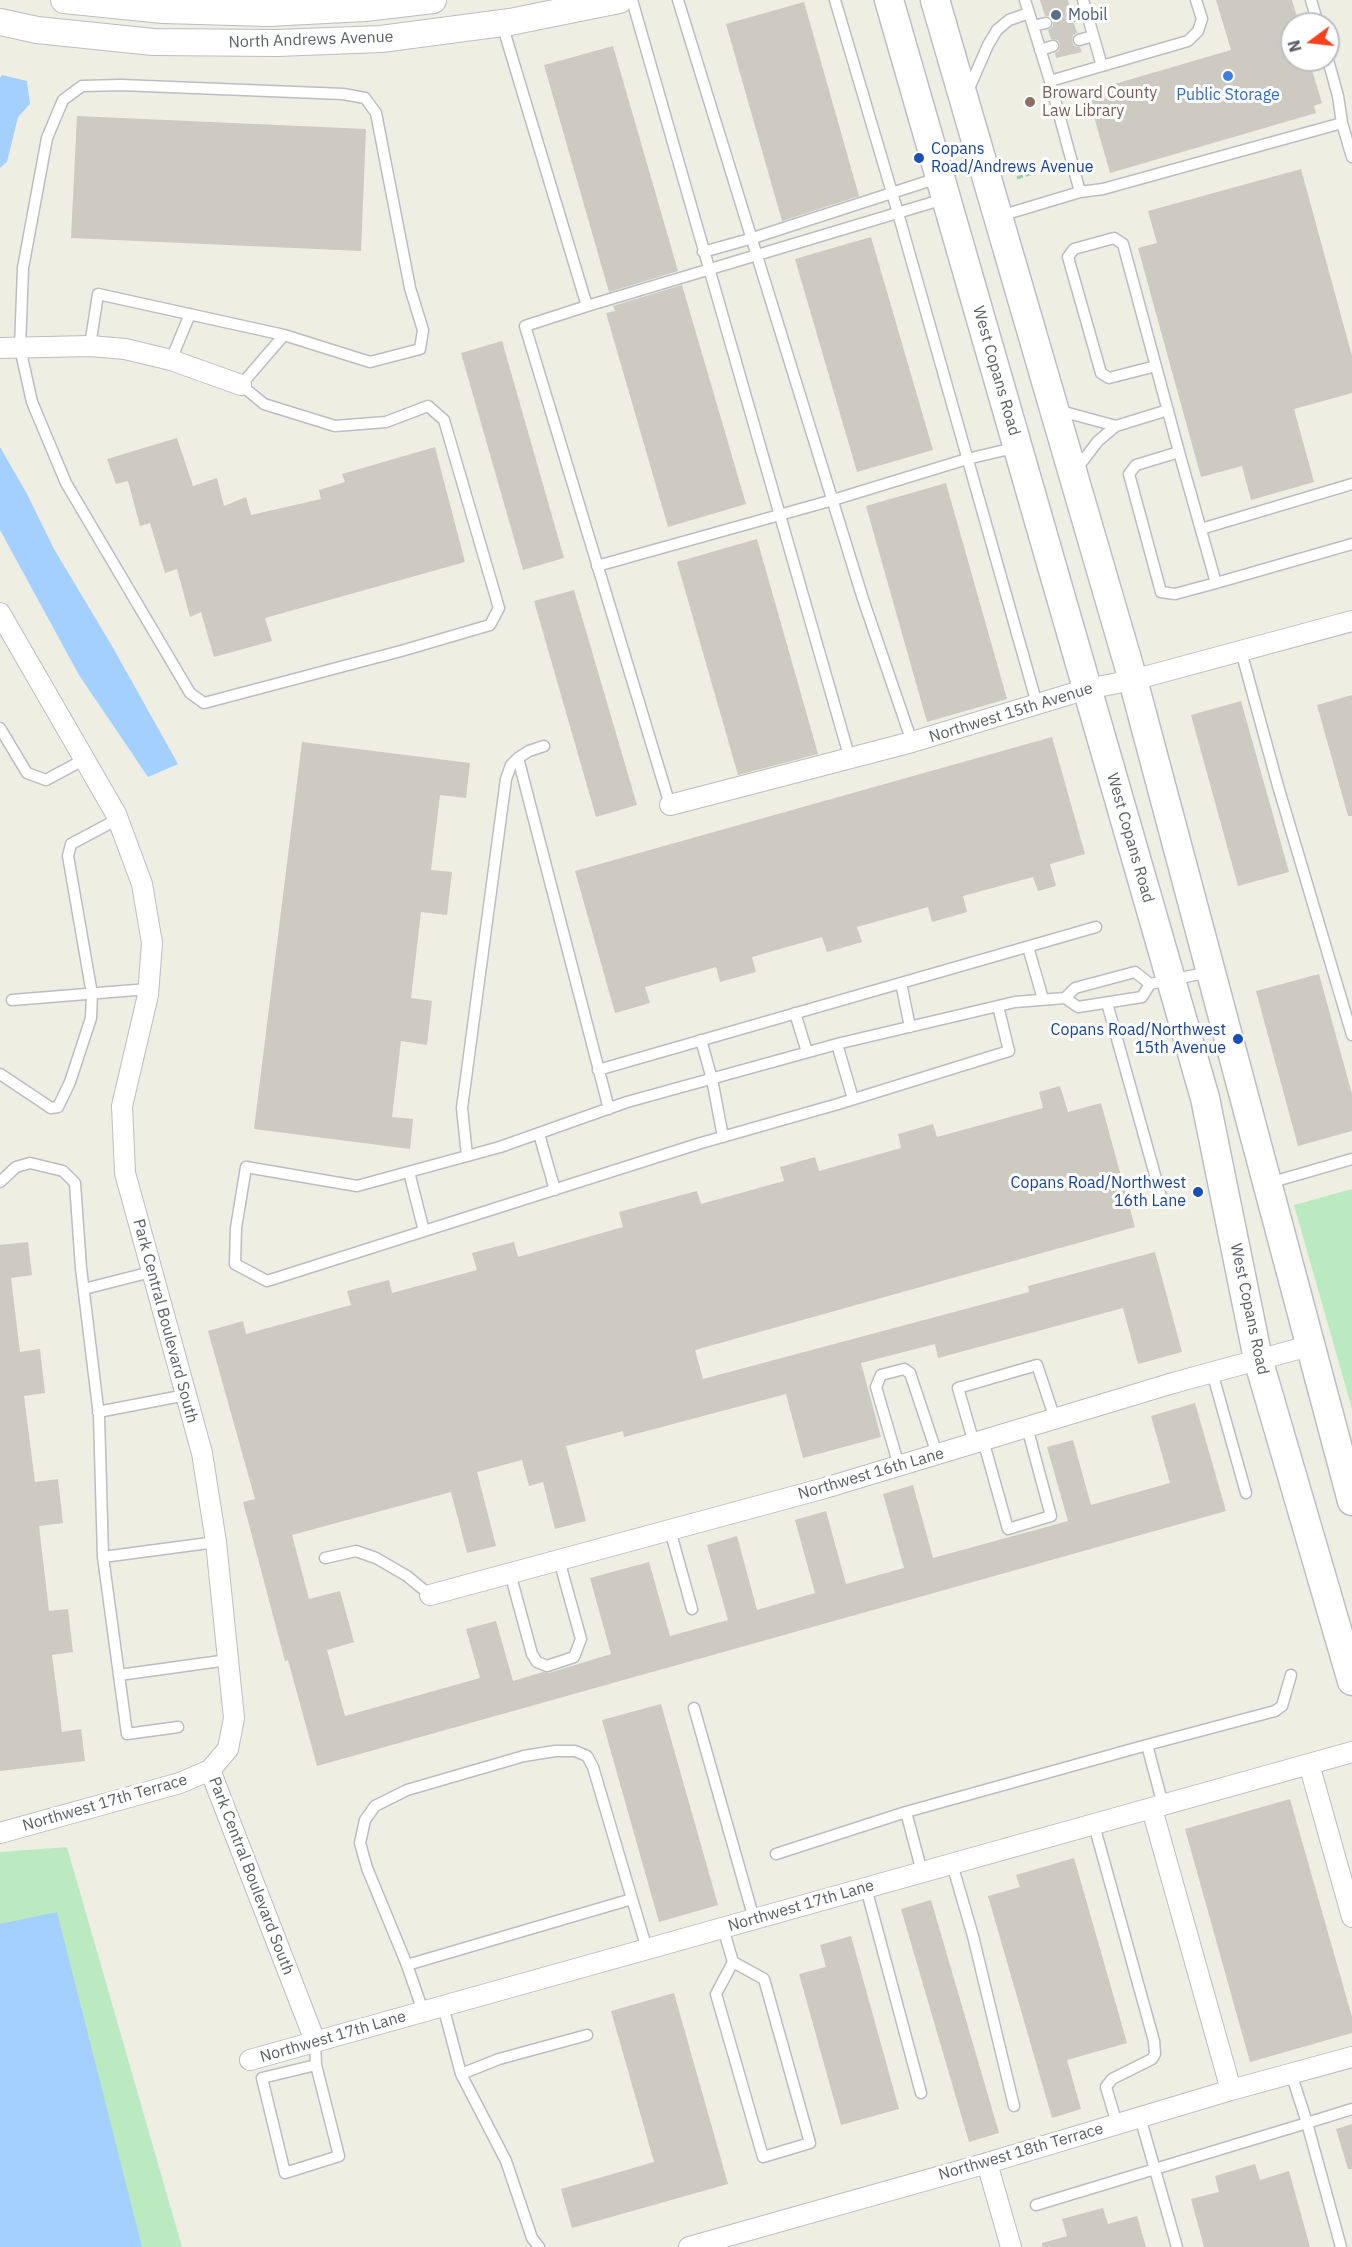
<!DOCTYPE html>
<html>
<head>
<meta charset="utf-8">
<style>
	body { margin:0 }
	#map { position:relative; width:1352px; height:2247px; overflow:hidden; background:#efeee3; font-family:"IBM Plex Sans",sans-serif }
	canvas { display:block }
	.north { position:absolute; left:1280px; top:12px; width:60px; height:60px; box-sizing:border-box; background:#fff; border:2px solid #bdbfc1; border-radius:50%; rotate:255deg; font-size:16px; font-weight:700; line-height:24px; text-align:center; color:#5b5f65 }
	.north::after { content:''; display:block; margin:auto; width:21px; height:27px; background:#fb401d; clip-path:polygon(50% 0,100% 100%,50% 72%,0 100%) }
</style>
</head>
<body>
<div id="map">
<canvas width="1352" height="2247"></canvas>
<div class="north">N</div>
</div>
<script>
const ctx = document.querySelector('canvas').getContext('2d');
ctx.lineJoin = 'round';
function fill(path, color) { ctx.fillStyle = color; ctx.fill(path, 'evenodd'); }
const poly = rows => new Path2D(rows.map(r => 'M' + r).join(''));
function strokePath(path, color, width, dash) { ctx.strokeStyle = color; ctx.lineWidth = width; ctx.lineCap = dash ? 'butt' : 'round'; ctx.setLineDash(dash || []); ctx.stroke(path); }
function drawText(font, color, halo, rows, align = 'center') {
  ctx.font = font + ' "IBM Plex Sans",sans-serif'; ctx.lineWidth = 6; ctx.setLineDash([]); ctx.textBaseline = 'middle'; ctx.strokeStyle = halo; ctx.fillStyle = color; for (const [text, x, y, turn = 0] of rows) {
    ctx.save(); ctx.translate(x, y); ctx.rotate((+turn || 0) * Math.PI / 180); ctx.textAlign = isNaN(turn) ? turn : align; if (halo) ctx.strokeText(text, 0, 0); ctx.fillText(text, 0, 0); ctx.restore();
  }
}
const green = poly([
	[1352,1189,1352,1409,1294,1205],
	[67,1847,182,2247,0,2247,0,1852]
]);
const water = poly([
	[2,75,27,81,30,104,18,117,7,162,0,168,0,78],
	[0,447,27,494,54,549,112,646,178,764,148,777,79,675,0,530],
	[57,1912,142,2247,0,2247,0,1924]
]);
const building = poly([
	[1040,0,1068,0,1070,9,1066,11,1065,17,1067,22,1074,23,1077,33,1073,35,1072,41,1074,46,1080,47,1082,52,1056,58,1055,53,1059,51,1060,44,1058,40,1051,39,1048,30,1053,26,1053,21,1049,16,1045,16],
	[1216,0,1292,0,1299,24,1292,24,1292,60,1309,60,1322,103,1314,106,1316,113,1110,173,1087,92,1231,50],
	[804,2,859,196,782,221,726,24],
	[613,46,678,271,609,292,544,65],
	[77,116,366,129,361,251,71,238],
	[1301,169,1352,356,1352,393,1294,409,1314,482,1251,500,1242,466,1201,477,1138,248,1157,243,1148,211],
	[871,237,933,450,857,472,795,259],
	[682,285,746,504,668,527,606,313,615,311,613,306],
	[502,341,564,558,523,570,461,353],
	[177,438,193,486,217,478,224,506,246,497,251,515,321,499,319,490,345,482,342,474,435,447,465,562,265,618,272,641,214,657,201,612,190,617,177,569,165,573,150,523,140,526,128,481,116,484,107,459],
	[946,483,1007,699,927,722,866,506],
	[757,539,818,754,738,775,677,562],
	[574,590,637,805,596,817,534,601],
	[1352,695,1352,816,1348,816,1317,705],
	[1241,701,1289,872,1238,886,1191,715],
	[1052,737,1085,854,1050,864,1056,886,1038,891,1033,877,963,896,967,912,932,922,928,907,857,927,862,942,827,952,822,937,752,957,756,972,720,982,716,967,645,987,650,1003,615,1013,575,871],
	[302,742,470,763,466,798,440,795,431,870,452,872,447,915,421,912,411,998,432,1001,427,1045,401,1041,392,1117,413,1119,410,1149,254,1129],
	[1319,974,1352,1094,1352,1131,1298,1146,1256,991],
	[1060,1086,1068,1112,1101,1103,1135,1227,695,1350,703,1379,1029,1292,1028,1286,1155,1252,1182,1352,1138,1364,1123,1308,938,1358,935,1344,861,1363,881,1437,803,1458,786,1394,624,1437,623,1431,566,1446,586,1521,555,1529,543,1482,529,1486,522,1460,477,1472,496,1546,467,1553,451,1492,292,1535,309,1599,340,1591,354,1642,327,1650,345,1716,480,1678,466,1629,496,1621,513,1681,543,1672,549,1673,611,1654,590,1578,649,1562,670,1636,728,1620,707,1545,737,1536,757,1610,815,1593,795,1520,826,1511,846,1584,904,1568,883,1494,913,1485,933,1558,1068,1521,1047,1447,1073,1440,1091,1505,1170,1483,1151,1416,1195,1403,1226,1511,317,1766,288,1660,285,1661,243,1502,255,1499,208,1331,243,1321,246,1334,351,1305,347,1291,389,1280,392,1293,477,1270,472,1253,514,1242,518,1257,623,1227,619,1212,697,1191,701,1204,784,1181,780,1167,815,1157,819,1171,901,1148,898,1134,933,1124,937,1137,1043,1108,1039,1092],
	[28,1242,32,1275,11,1278,20,1352,40,1349,45,1393,24,1396,35,1482,58,1479,63,1523,39,1526,49,1611,68,1609,73,1652,52,1655,62,1732,81,1729,85,1761,0,1771,0,1245],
	[661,1704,718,1905,659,1922,602,1720],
	[1290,1799,1352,2017,1352,2033,1250,2062,1185,1829],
	[1074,1858,1127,2043,1067,2060,1081,2109,1052,2118,988,1896,1020,1887,1016,1875],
	[931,1900,999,2133,969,2142,901,1909],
	[851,1936,899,2109,841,2125,799,1974,826,1967,820,1945],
	[674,1993,728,2184,572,2228,561,2189,654,2162,611,2011],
	[1352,2124,1352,2169,1348,2169,1336,2129],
	[1255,2164,1260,2180,1289,2171,1310,2247,1204,2247,1191,2199,1219,2192,1215,2176],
	[1103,2208,1108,2224,1137,2216,1146,2247,1042,2247,1042,2243,1067,2236,1062,2219]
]);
const path = poly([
	[1017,178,1055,166]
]);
const service = poly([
	[632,0,850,759],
	[678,0,863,599,912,742],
	[835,0,898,213,1037,704],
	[1025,0,1050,81],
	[1083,0,1102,66],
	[1311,0,1318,24],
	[1072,16,1086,12],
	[502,24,587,306,525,326,670,805],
	[1033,26,1046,23],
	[1079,40,1093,36],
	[1040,50,1053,46],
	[1328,60,1338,96,1342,123,1352,157],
	[121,85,343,94,365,98,376,113,410,288,423,330,420,349,370,362,284,335,241,385,264,404,335,426,386,422,428,406,444,420,499,608,490,625,401,651,204,703,190,693,66,483,32,402,20,348,23,268,47,138,63,100,82,86,121,85],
	[968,91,988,45,997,30,1009,20,1029,13],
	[1080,192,1103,189,1342,123],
	[1000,216,1080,192,1050,81,1188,41,1198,31,1202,19,1196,0],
	[703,252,753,238,938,178],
	[587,306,944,199],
	[90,346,98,294,284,335],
	[171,360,190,314],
	[1156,366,1109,378,1101,373,1068,257,1074,249,1114,238,1123,244,1179,452],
	[1057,410,1116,426,1098,441,1075,471],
	[1116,426,1168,410],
	[1201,529,1352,484],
	[597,566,833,500,967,459,1018,447],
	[1216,583,1179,452,1136,465,1129,474,1161,592,1175,594,1216,583,1352,544],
	[1241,651,1278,786,1352,1035],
	[0,728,27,773,46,780,85,759],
	[518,758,609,1109],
	[1028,947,1043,999],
	[901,983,910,1027],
	[1065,998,1075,988,1135,972,1150,984],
	[12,1000,148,989],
	[1107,1003,1162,1200],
	[998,1006,1009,1051,838,1104,701,1143,267,1281,235,1264,236,1228,246,1167,357,1186,500,1147,627,1102,841,1043,998,1006,1015,1002,1065,998,1078,1007,1142,997,1150,984,1210,972],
	[795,1013,807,1052],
	[701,1040,712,1079,723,1137],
	[837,1044,853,1099],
	[598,1070,1096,927],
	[0,1074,51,1108,58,1107,70,1082,91,1018,92,994,68,856,71,844,118,819],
	[539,1134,555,1190],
	[467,1156,462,1108,506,779,511,765,518,758,529,751,544,746],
	[409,1172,424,1231],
	[0,1182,16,1167,30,1163,63,1171,75,1183,81,1268,99,1416,103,1557],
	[1269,1183,1352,1159],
	[84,1289,151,1272],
	[1212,1372,1246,1493],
	[98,1412,186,1395],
	[983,1440,1008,1529,1051,1516,1027,1427],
	[974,1443,958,1388,1037,1365,1055,1419],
	[899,1466,876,1387,881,1375,904,1369,910,1373,937,1454],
	[670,1530,692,1609],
	[325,1558,356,1551,376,1558,407,1576,430,1595],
	[510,1573,532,1654,537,1662,547,1666,574,1657,581,1639,559,1560],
	[119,1675,228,1660],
	[694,1708,754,1919],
	[178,1727,127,1734,103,1557,216,1542],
	[1147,1745,1275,1711,1282,1706,1291,1675],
	[906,1812,922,1872],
	[1094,1825,1154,2041,1155,2054,1152,2059,1112,2079,1106,2087,1117,2124],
	[776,1854,906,1812,1147,1745,1163,1805],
	[952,1864,973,1936,1014,2106],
	[866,1888,921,2093],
	[723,1928,733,1962,716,1994,763,2157,810,2143,764,1979,733,1962],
	[407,1965,367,1868,360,1843,365,1820,375,1806,407,1790,524,1756,555,1751,575,1751,587,1756,593,1767,632,1899],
	[443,2006,461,2074,499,2059,587,2035],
	[423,2011,407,1965,632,1899,647,1949],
	[315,2041,316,2065,339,2156,285,2173,262,2078,316,2065],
	[1291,2073,1307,2123,1352,2109],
	[461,2074,506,2161,532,2238,539,2247],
	[1140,2117,1177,2247],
	[1036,2205,1307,2123,1341,2247]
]);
const minor = poly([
	[0,348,90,346,125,349,171,360,241,385],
	[0,613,116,814,142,884,152,943,148,995,122,1106,125,1173,202,1453,216,1542,234,1718,228,1749,210,1770,315,2041],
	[670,805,912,742,1087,689,1133,680,1352,621],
	[430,1595,825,1488,1173,1383,1309,1346],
	[1309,1764,1352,1917],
	[1152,1809,1231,2090],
	[0,1833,180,1783,210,1770],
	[250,2060,1352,1752],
	[987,2163,1011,2247],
	[689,2247,987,2163,1231,2090,1352,2057]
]);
const tertiary = poly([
	[64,0,163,10,268,13,365,8,433,0],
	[0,22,37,30,153,42,277,43,381,39,510,22,619,0]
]);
const secondary = poly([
	[889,0,1205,1098,1258,1359,1352,1681],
	[935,0,1133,680,1352,1501]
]);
const markers = [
	[1056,15,6,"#5c6f8a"],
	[1228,76,6,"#3f7fe0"],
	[1030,102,6,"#8d6e63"],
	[919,158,6,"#1a4fb4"],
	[1238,1039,6,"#1a4fb4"],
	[1198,1192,6,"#1a4fb4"]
];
const serviceNames = [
	["Mobil",1068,15]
];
const streetNames = [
	["North Andrews Avenue",311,40,-2],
	["West Copans Road",996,371,74],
	["Northwest 15th Avenue",1011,713,-17],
	["West Copans Road",1130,838,74],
	["West Copans Road",1249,1309,78],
	["Park Central Boulevard South",165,1321,75],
	["Northwest 16th Lane",871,1474,-16],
	["Northwest 17th Terrace",105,1803,-16],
	["Park Central Boulevard South",251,1876,69],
	["Northwest 17th Lane",801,1906,-16],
	["Northwest 17th Lane",333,2037,-16],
	["Northwest 18th Terrace",1021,2152,-16]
];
const educationNames = [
	["Broward County",1042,93],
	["Law Library",1042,111]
];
const shopNames = [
	["Public Storage",1228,95]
];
const transitNames = [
	["Copans",931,149,"left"],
	["Road/Andrews Avenue",931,167,"left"],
	["Copans Road/Northwest",1226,1030],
	["15th Avenue",1226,1048],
	["Copans Road/Northwest",1186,1183],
	["16th Lane",1186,1201]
];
fill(green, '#bceac0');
fill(water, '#a3d0ff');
fill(building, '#cccac1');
strokePath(service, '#babdc3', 13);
strokePath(minor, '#babdc3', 22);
strokePath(tertiary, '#babdc3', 28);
strokePath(secondary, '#bbbec6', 31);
strokePath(path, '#95cba8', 3, [6, 3]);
strokePath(service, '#fff', 10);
strokePath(minor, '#fff', 20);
strokePath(tertiary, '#fff', 26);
strokePath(secondary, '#fff', 28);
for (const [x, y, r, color] of markers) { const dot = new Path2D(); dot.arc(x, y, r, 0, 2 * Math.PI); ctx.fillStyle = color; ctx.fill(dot); strokePath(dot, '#fff', 2); }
drawText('16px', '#4e5e75', '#fff', serviceNames, 'left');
drawText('16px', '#5b5f65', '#fff', streetNames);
drawText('16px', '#785e54', '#fff', educationNames, 'left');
drawText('16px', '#366cbe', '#fff', shopNames);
drawText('16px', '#164399', '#fff', transitNames, 'right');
</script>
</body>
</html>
